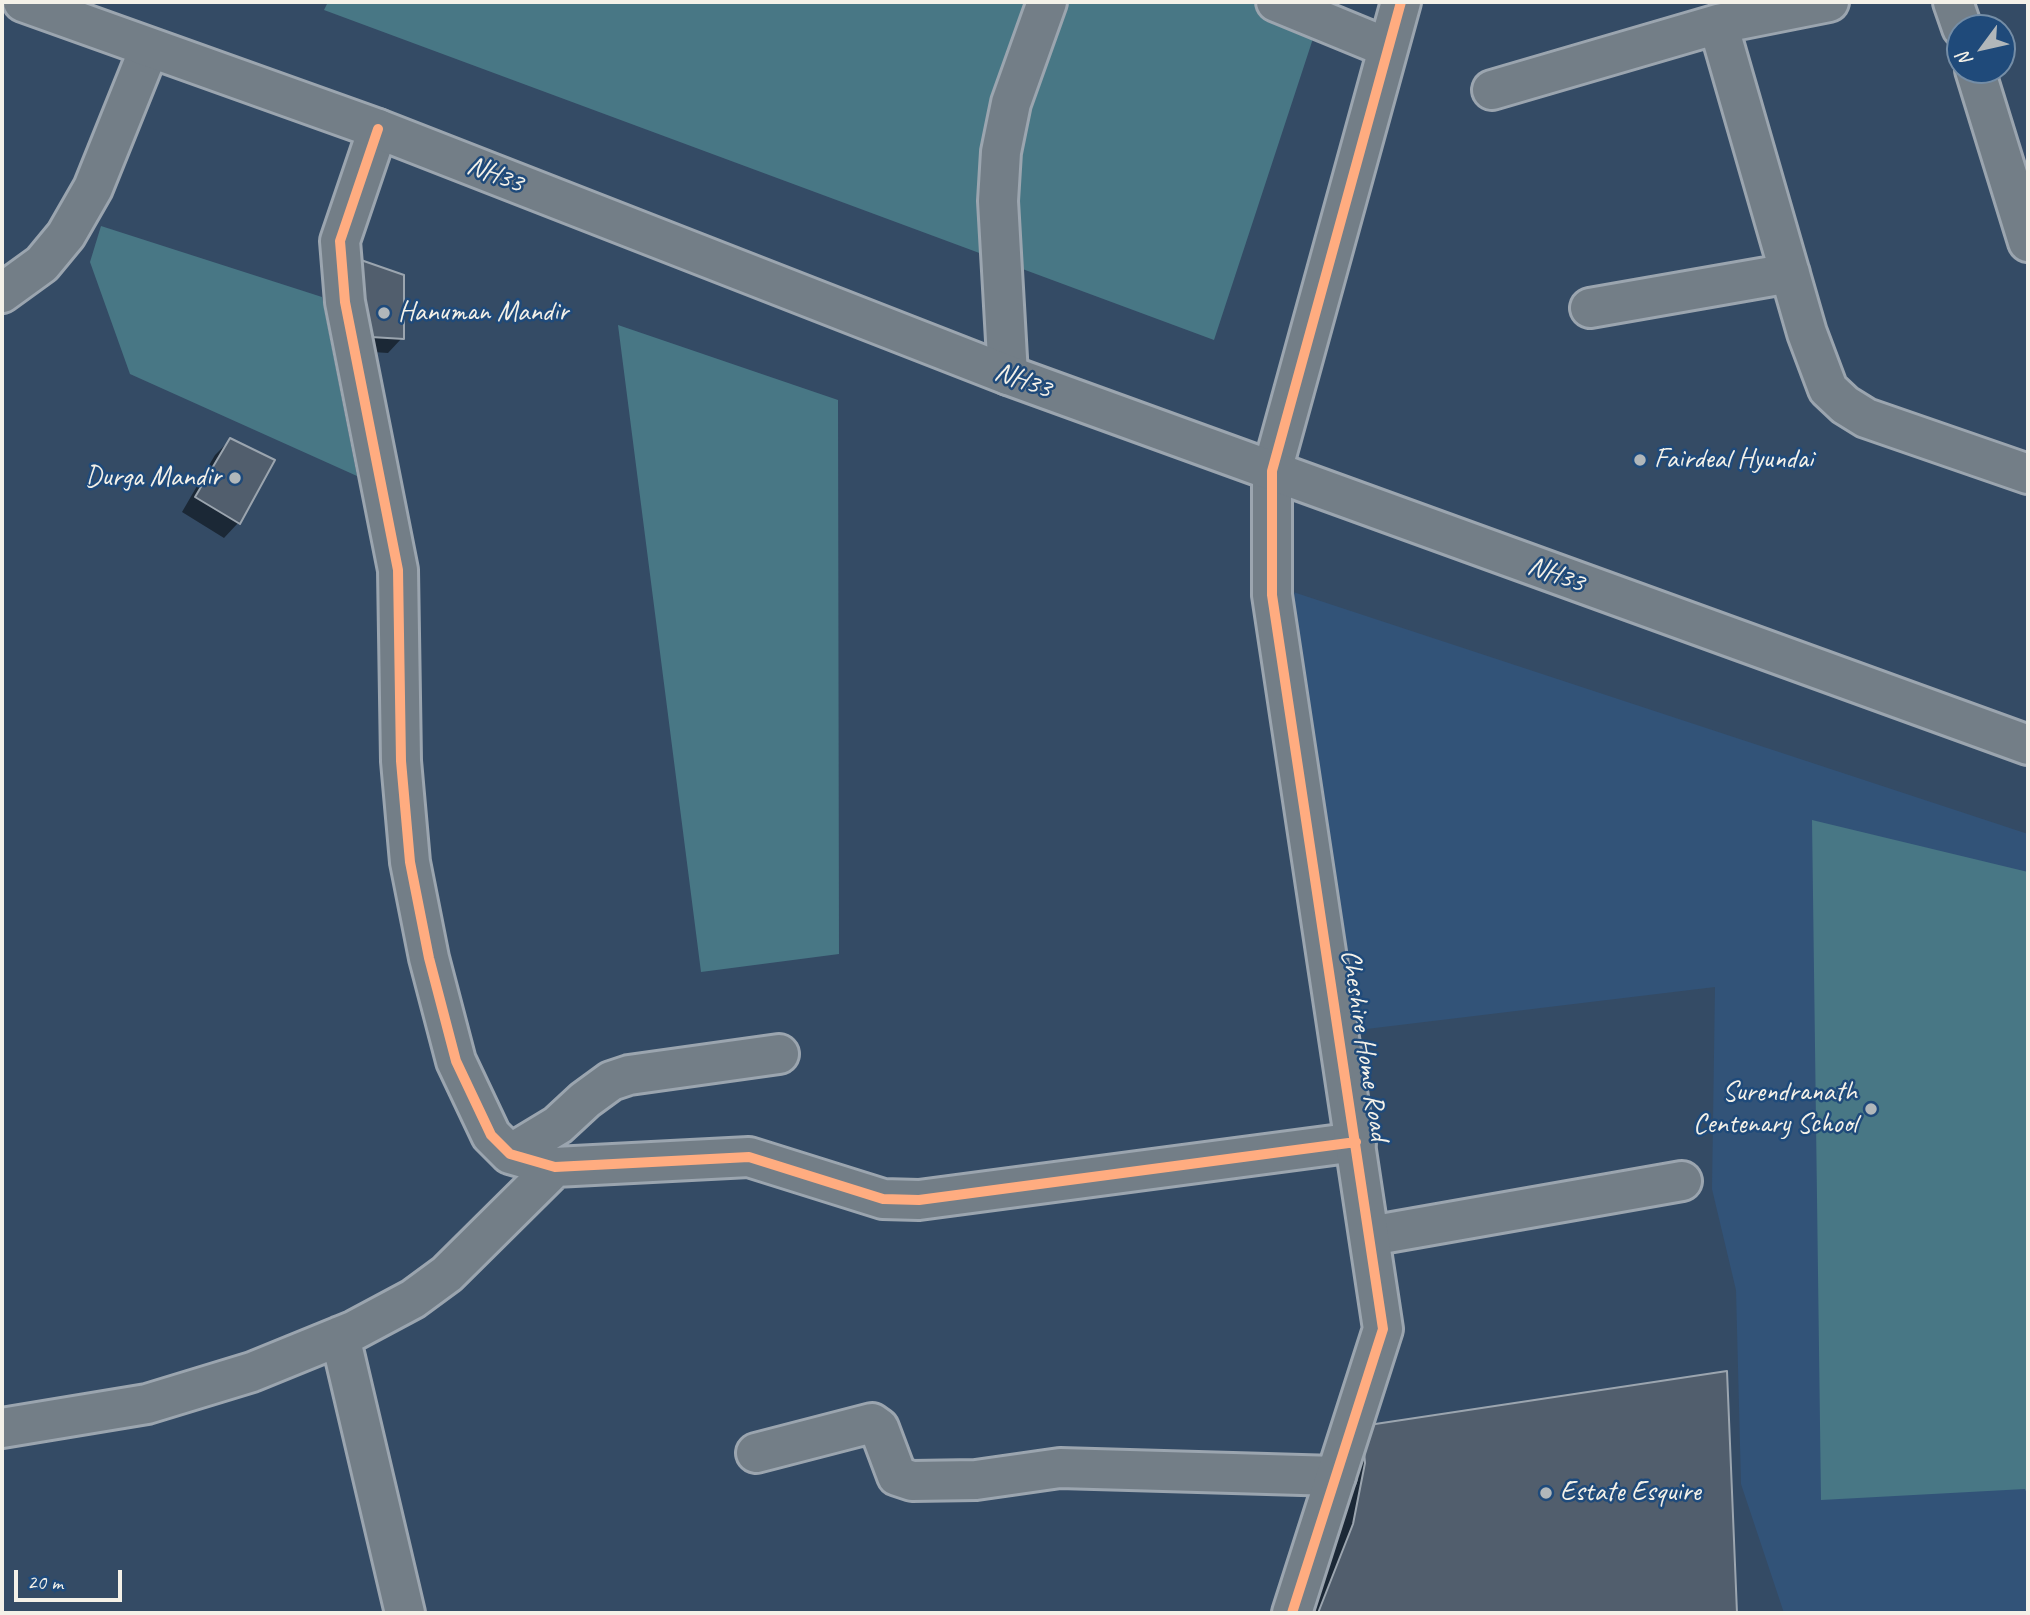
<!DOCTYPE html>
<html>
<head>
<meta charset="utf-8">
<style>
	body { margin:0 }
	#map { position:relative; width:2030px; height:1615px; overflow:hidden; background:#344b65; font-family:Caveat,sans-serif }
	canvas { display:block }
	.frame { position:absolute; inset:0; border:4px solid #f4f1e8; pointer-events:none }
	.north { position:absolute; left:1946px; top:14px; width:70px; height:70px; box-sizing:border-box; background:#1f4a7a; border:2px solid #748da6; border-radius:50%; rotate:237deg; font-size:19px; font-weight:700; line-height:28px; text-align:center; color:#f4f1e8 }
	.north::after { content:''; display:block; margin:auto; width:24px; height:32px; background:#b1b7ba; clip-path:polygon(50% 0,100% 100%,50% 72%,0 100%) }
	.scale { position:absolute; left:14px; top:1570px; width:108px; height:32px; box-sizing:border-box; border:4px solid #f4f1e8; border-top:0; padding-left:9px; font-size:21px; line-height:24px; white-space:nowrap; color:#f4f1e8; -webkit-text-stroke:5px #1f4a7a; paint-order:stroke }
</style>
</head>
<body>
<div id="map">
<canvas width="2030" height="1615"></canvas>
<div class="frame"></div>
<div class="north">N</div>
<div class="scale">20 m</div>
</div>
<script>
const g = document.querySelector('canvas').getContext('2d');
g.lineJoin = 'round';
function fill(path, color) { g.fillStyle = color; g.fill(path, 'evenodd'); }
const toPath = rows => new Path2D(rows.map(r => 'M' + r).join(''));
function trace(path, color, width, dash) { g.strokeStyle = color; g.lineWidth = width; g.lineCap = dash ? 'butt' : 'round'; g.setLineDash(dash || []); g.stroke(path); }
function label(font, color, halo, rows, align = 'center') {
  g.font = font + ' Caveat,sans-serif'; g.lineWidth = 5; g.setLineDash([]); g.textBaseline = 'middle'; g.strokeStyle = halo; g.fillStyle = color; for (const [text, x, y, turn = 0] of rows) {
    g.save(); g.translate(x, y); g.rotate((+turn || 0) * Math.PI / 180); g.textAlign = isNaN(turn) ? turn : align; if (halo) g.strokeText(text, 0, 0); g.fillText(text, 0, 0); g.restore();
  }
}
fill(toPath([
	[1281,588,2028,834,2028,1613,1784,1613,1741,1484,1736,1290,1712,1189,1715,987,1358,1030]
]), '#325378');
fill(toPath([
	[328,2,1325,2,1214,340,324,10],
	[101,226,322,297,357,476,130,374,90,262],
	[618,325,838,400,839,954,701,972],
	[1812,820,2028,872,2028,1496,2025,1489,1821,1500]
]), '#487785');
fill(toPath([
	[344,276,402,338,388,353,357,351],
	[230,440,238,523,224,538,182,512,215,455],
	[1725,1373,1735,1613,1294,1613,1363,1428]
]), '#0007');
const building = toPath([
	[358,259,404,275,404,339,371,337,358,288,358,259],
	[230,438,275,460,240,524,195,497,230,438],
	[1727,1371,1737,1613,1318,1613,1353,1524,1365,1463,1362,1426,1727,1371]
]);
fill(building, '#515e6d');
trace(building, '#9ba5af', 2);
const minor = toPath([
	[1276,2,1388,48],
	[1953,2,1962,28],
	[1718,24,1807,333,1828,389,1845,405,1866,418,2028,474],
	[1975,70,2028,242],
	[1492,90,1718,24,1829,2],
	[378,129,340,241,345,302,398,570,401,761,410,862,429,958,456,1061,491,1135,510,1154,555,1167,749,1157,883,1199,919,1200,1356,1142],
	[2,293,42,264,66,235,93,188,149,49],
	[1590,308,1790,273],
	[1008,375,998,201,1001,152,1011,103,1047,2],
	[1272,471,1401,2],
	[510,1154,558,1125,585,1100,611,1081,629,1075,779,1054],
	[1370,1236,1682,1181],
	[340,1336,405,1613],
	[2,1428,147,1404,252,1372,355,1330,413,1299,447,1274,555,1167],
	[756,1453,872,1423,879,1428,897,1476,912,1481,976,1480,1060,1468,1336,1476]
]);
const tertiary = toPath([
	[1272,471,1272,595,1383,1329,1292,1613]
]);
const secondary = toPath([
	[23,2,378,129,1008,375,2028,745]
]);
trace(minor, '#9ba5af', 44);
trace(tertiary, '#9ba5af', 44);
trace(secondary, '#9ba5af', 44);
trace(minor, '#737e87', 38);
trace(tertiary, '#737e87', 38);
trace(secondary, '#737e87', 38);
trace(toPath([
	[378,129,340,241,345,302,398,570,401,761,410,862,429,958,456,1061,491,1135,510,1154,555,1167,749,1157,883,1199,919,1200,1356,1142],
	[1292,1613,1383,1329,1272,595,1272,471,1401,2]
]), '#ffac80', 10);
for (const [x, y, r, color] of [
	[384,313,7,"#b1b7ba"],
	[1640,460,7,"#b1b7ba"],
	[235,478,7,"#b1b7ba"],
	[1871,1109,7,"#b1b7ba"],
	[1546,1493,7,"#b1b7ba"]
]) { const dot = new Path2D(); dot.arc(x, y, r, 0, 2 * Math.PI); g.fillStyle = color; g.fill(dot); trace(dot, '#1f4a7a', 2.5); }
label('28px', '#f4f1e8', '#1f4a7a', [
	["NH33",495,175,21],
	["NH33",1023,381,20],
	["NH33",1556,575,20],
	["Cheshire Home Road",1364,1045,81]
]);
label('28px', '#f4f1e8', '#1f4a7a', [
	["Hanuman Mandir",398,313],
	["Fairdeal Hyundai",1654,460],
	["Durga Mandir",221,478,"right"],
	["Surendranath",1857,1093,"right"],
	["Centenary School",1857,1125,"right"],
	["Estate Esquire",1560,1493]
], 'left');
</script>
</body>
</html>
